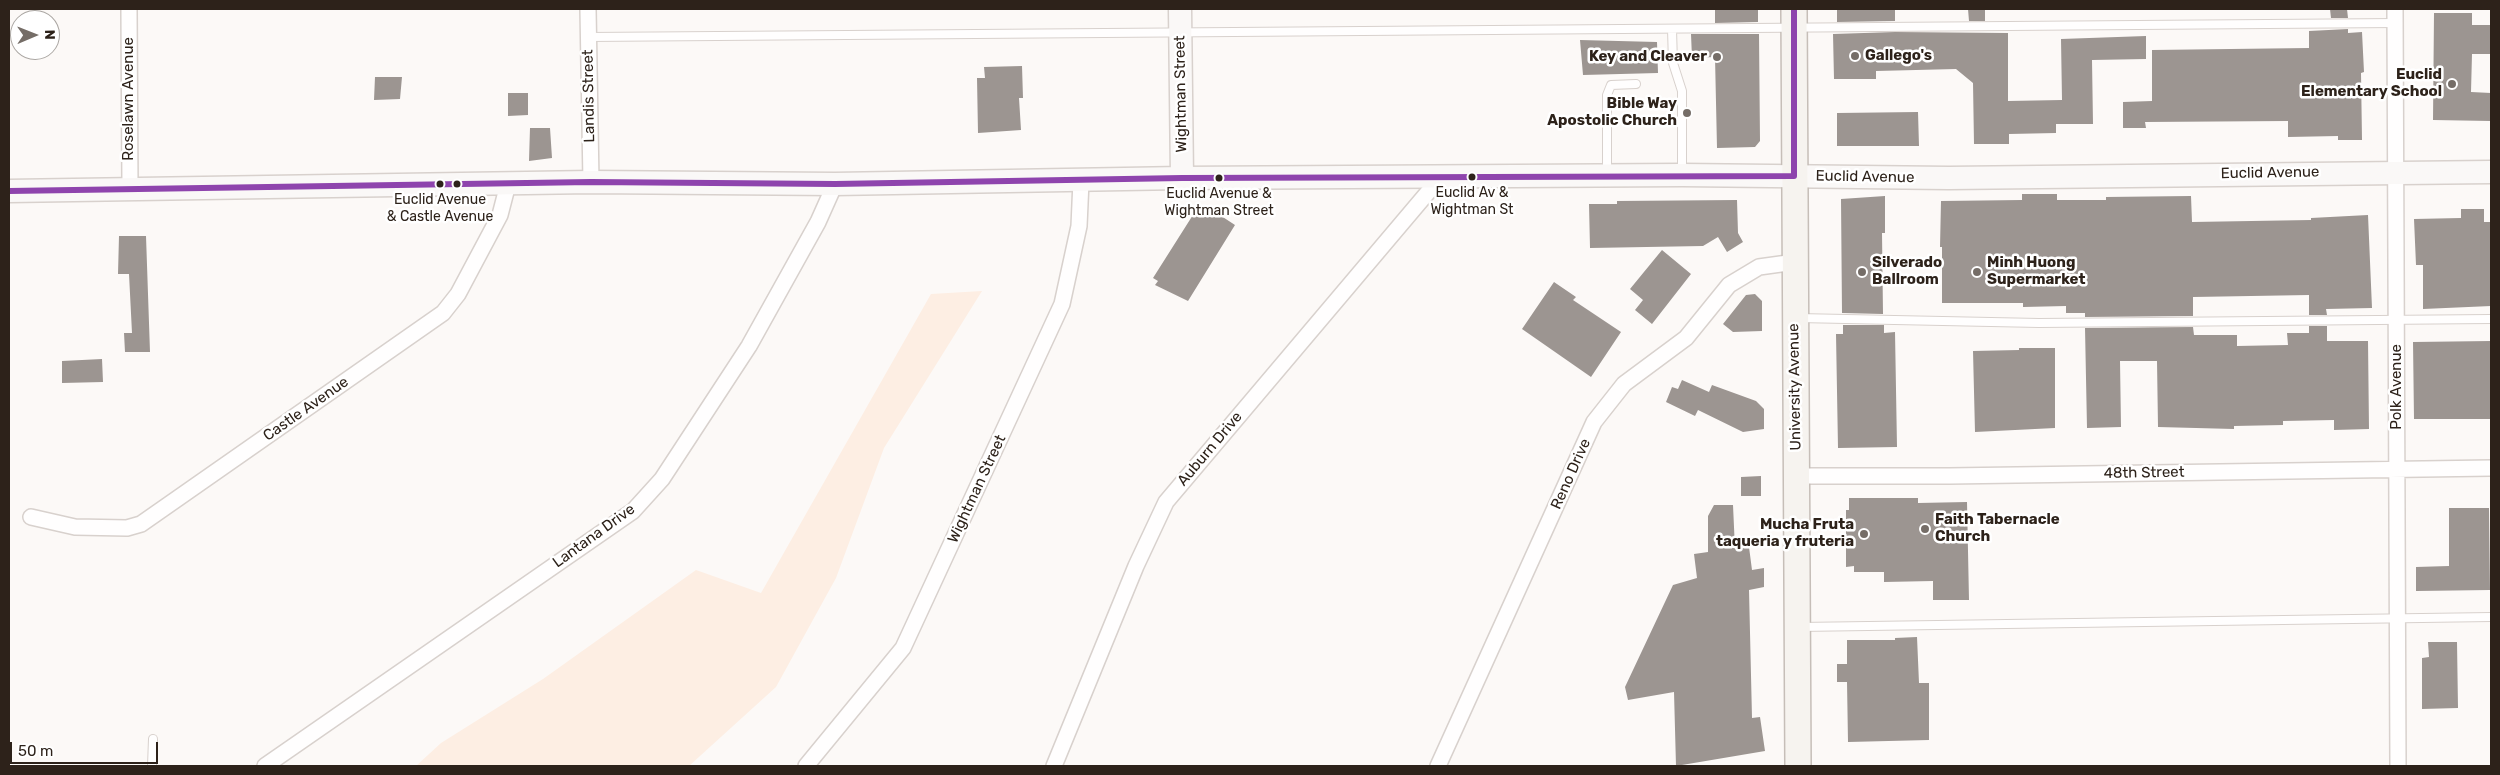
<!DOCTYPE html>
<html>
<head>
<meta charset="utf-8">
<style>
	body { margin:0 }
	#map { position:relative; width:2500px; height:775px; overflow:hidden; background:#fcf9f7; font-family:Rubik,sans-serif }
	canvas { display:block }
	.frame { position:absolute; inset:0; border:10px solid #2d221a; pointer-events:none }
	.north { position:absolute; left:10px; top:10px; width:50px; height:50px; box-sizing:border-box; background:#fff; border:1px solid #aba7a3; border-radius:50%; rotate:89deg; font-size:14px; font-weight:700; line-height:20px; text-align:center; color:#2d221a }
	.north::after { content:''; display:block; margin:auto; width:18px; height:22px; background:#756d67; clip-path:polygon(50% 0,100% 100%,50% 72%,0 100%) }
	.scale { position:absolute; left:10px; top:742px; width:148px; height:22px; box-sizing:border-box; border:2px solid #2d221a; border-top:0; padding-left:6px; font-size:15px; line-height:18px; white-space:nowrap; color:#2d221a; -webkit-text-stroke:4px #fff; paint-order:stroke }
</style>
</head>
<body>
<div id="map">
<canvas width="2500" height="775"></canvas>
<div class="frame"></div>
<div class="north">N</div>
<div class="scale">50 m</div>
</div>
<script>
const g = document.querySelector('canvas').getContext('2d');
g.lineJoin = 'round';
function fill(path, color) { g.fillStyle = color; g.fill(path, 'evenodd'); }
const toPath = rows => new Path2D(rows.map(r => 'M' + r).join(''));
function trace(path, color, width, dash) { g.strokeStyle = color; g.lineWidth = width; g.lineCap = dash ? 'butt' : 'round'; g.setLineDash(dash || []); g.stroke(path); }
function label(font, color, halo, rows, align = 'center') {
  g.font = font + ' Rubik,sans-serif'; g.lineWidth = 5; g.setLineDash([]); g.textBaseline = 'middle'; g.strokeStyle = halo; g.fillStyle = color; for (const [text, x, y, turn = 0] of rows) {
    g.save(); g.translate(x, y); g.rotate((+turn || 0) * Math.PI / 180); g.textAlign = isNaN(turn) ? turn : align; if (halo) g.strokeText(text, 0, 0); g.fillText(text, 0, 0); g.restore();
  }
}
fill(toPath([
	[982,291,884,448,836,578,776,687,689,766,416,766,441,743,543,679,696,570,761,593,931,294]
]), '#fdeee3');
fill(toPath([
	[1715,9,1758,9,1758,22,1715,23],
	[1837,9,1895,9,1895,21,1837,22],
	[1968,9,1985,9,1985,21,1969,21],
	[2330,9,2347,9,2348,18,2331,18],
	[2434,13,2472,13,2472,25,2491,25,2491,54,2472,54,2471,92,2491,93,2491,121,2433,120],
	[2348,29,2348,33,2362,32,2364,72,2361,73,2362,140,2338,140,2338,136,2288,137,2288,121,2145,122,2146,128,2123,128,2123,102,2152,101,2152,50,2309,48,2309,31],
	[1895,32,2008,33,2008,101,2062,100,2061,39,2146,36,2146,59,2092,60,2093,124,2056,124,2056,133,2009,134,2009,144,1974,144,1973,83,1956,69,1876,71,1876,79,1834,79,1833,34],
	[1691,34,1759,34,1760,141,1755,147,1717,148,1715,57,1692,58],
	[1580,40,1657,42,1658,73,1583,75],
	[1022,66,1023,98,1019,98,1021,130,978,133,977,78,985,78,984,67],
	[375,77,402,77,400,99,374,100],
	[508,93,528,93,528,115,508,116],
	[1918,112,1919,146,1837,146,1837,113],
	[530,128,550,128,552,158,529,161],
	[2022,194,2057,194,2057,200,2106,200,2106,197,2191,196,2192,222,2311,220,2311,218,2368,215,2372,308,2326,309,2327,315,2309,315,2309,295,2193,297,2193,316,2085,317,2085,313,2066,313,2066,306,2023,307,2023,303,1942,303,1942,247,1940,247,1941,201,2022,200],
	[1885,196,1885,233,1882,233,1883,314,1842,313,1841,199],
	[1737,200,1738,233,1743,242,1727,252,1718,237,1703,246,1590,248,1589,204,1617,204,1617,201],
	[1206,206,1235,225,1188,301,1155,285,1158,281,1153,278,1198,207,1203,210],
	[2461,209,2484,209,2484,222,2491,222,2491,306,2423,309,2423,265,2416,265,2414,219,2461,218],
	[119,236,146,236,150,352,125,352,124,333,132,333,129,274,118,274],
	[1662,250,1691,274,1652,324,1635,310,1643,300,1630,289],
	[1554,282,1576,297,1573,300,1621,332,1591,377,1522,329],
	[1755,294,1762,301,1762,331,1733,332,1723,324,1746,295],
	[1843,325,1884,325,1884,333,1895,332,1897,447,1838,448,1836,334,1843,334],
	[2309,326,2327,326,2327,341,2368,341,2369,429,2334,430,2334,420,2283,421,2283,425,2234,426,2234,429,2158,427,2157,361,2120,361,2121,427,2087,428,2085,328,2193,327,2194,335,2237,335,2237,346,2288,345,2287,333,2309,333],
	[2491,341,2491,419,2414,419,2413,342],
	[2019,348,2055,348,2055,428,1975,432,1973,351,2019,350],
	[102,359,103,382,62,383,62,361],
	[1682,380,1709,392,1712,385,1756,401,1764,409,1764,429,1743,432,1698,410,1695,416,1666,402,1672,387,1678,389],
	[1761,476,1761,496,1741,496,1741,477],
	[1849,498,1918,498,1918,503,1967,502,1969,600,1933,600,1933,581,1884,582,1884,572,1854,572,1854,566,1846,567,1846,510,1849,510],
	[1714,505,1733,505,1735,549,1749,547,1752,570,1764,568,1764,587,1749,590,1752,718,1760,717,1765,751,1676,766,1674,692,1628,700,1625,687,1673,585,1697,578,1694,554,1708,552,1708,516],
	[2449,508,2489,508,2490,590,2416,591,2416,567,2449,566],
	[1917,637,1919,683,1929,683,1929,740,1848,742,1847,682,1837,682,1837,664,1847,664,1847,640,1895,640,1895,638],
	[2428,642,2457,642,2458,708,2422,709,2422,658,2429,657]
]), '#9c9591');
const lane = toPath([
	[1672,29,1673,63,1682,91,1682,173],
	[588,37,2396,23],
	[1607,172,1607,95,1611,85,1636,84],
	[1798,318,2039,323,2491,319],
	[1799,627,2491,617],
	[152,766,153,739]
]);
const street = toPath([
	[129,9,130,189],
	[588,9,591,182],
	[2395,9,2398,766],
	[1796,476,1949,476,2491,468],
	[31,517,75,527,127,528,141,524,443,313,458,294,500,215,508,184],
	[265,766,633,511,662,479,749,346,818,222,835,184],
	[806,766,903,648,1062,304,1079,226,1081,181],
	[1054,766,1136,566,1166,502,1440,178],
	[1438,766,1594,422,1624,384,1686,338,1729,285,1759,267,1795,262]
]);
const secondary = toPath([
	[1180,9,1182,178],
	[9,191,591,182,835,184,1182,178,1682,175,1949,178,2491,172]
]);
const primary = toPath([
	[1794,9,1798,766]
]);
trace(lane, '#d8d1cd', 10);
trace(street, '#d8d1cd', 18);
trace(secondary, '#d8d1cd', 25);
trace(primary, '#c6beb8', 28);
trace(lane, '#fffefe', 8);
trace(street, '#fffefe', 15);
trace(secondary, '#faf8f7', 22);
trace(primary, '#f6f3ef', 25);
trace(toPath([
	[9,191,591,182,835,184,1182,178,1794,176,1794,9]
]), '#8e44ad', 6);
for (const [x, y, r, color] of [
	[1855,56,5,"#756d67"],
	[1717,57,5,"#756d67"],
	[2452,84,5,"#756d67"],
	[1687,113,5,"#756d67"],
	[1472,177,4.5,"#2d221a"],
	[1219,178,4.5,"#2d221a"],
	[440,184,4.5,"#2d221a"],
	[457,184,4.5,"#2d221a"],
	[1862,272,5,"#756d67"],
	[1977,272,5,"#756d67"],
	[1925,529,5,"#756d67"],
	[1864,534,5,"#756d67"]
]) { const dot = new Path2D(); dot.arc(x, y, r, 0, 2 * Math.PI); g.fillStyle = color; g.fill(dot); trace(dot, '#fff', 2); }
label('14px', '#2d221a', '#fff', [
	["Euclid Av &",1472,193],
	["Wightman St",1472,210],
	["Euclid Avenue &",1219,194],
	["Wightman Street",1219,211],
	["Euclid Avenue",440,200],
	["& Castle Avenue",440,217]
]);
label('bold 15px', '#2d221a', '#fff', [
	["Gallego's",1865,56],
	["Key and Cleaver",1707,57,"right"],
	["Euclid",2442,75,"right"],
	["Elementary School",2442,92,"right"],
	["Bible Way",1677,104,"right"],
	["Apostolic Church",1677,121,"right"],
	["Silverado",1872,263],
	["Ballroom",1872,280],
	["Minh Huong",1987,263],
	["Supermarket",1987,280],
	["Faith Tabernacle",1935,520],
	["Church",1935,537],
	["Mucha Fruta",1854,525,"right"],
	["taqueria y fruteria",1854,542,"right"]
], 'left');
label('15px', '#2d221a', '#fff', [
	["Wightman Street",1181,94,-91],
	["Landis Street",589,96,-91],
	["Roselawn Avenue",129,99,-90],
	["Euclid Avenue",2270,173,-1],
	["Euclid Avenue",1865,177,1],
	["University Avenue",1795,387,-91],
	["Polk Avenue",2397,387,-90],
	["Castle Avenue",306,409,-35],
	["Auburn Drive",1210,449,-50],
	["48th Street",2144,473,-1],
	["Reno Drive",1571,474,-66],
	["Wightman Street",977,489,-65],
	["Lantana Drive",594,536,-36]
]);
</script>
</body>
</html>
